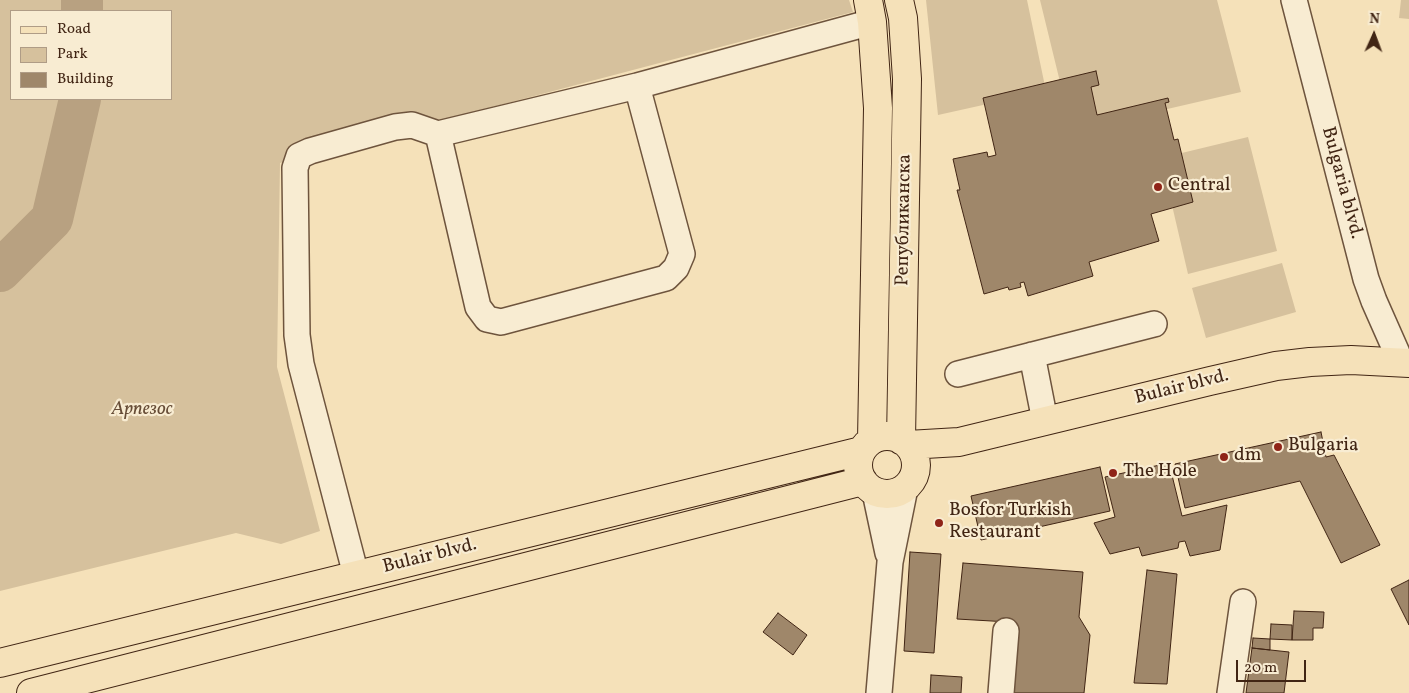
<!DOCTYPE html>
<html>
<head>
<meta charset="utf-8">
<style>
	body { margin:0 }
	#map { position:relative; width:1409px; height:693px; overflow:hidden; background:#f5e1b9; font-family:Vollkorn,serif }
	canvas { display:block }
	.legend { position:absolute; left:10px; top:10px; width:162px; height:90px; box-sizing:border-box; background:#f8ecd2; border:1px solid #af9c86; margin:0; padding:6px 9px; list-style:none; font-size:15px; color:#412514 }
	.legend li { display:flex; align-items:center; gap:10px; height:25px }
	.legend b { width:25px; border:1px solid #af9c86 }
	.north { position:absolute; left:1349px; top:10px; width:50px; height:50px; -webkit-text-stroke:4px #f8ecd2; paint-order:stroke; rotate:2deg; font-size:14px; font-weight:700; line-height:20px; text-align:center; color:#412514 }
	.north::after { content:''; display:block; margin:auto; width:18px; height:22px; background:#412514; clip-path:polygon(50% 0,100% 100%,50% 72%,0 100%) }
	.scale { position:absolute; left:1236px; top:660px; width:70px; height:22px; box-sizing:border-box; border:2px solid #412514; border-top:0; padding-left:6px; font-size:15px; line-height:18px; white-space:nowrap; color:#412514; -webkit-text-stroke:4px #f8ecd2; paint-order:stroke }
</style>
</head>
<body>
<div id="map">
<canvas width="1409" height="693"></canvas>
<ul class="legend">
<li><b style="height:6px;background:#f5e1b9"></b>Road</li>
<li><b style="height:14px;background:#d6c19d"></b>Park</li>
<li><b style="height:14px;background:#9f876a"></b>Building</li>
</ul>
<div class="north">N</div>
<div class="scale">20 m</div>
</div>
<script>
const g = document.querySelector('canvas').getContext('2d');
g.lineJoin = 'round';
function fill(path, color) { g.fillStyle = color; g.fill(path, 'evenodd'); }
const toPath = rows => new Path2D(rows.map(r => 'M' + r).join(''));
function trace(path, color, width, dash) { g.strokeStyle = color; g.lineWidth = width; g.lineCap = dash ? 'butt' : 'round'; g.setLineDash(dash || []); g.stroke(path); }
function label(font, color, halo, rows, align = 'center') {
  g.font = font + ' Vollkorn,serif'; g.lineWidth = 4.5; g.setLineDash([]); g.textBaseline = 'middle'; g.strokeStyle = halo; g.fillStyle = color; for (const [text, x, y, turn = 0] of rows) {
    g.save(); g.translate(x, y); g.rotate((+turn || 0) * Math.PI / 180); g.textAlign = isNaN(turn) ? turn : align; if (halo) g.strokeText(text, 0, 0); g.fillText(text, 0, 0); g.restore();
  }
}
fill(toPath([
	[0,0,849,0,853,12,280,163,277,367,320,531,281,544,236,533,0,591],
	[11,11,171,11,171,99,11,99],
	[926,0,1027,0,1046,91,938,115],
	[1040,0,1217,0,1241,92,1072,131],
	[1401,0,1409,0,1409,19,1399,18],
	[1248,137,1277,251,1188,274,1161,158],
	[1282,263,1296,312,1206,338,1192,288]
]), '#d6c19d');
trace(toPath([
	[82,0,82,11],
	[0,271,52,219,80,99]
]), '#b8a181', 42);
const building = toPath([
	[1096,71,1099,85,1091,87,1097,115,1168,98,1169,102,1165,103,1174,140,1178,139,1193,202,1151,214,1159,241,1089,262,1093,276,1028,296,1024,282,1020,283,1021,287,1009,290,1008,287,984,294,957,190,960,190,953,159,987,152,988,157,996,155,983,98,1096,71],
	[1321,432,1326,457,1334,455,1380,545,1341,563,1300,481,1185,508,1175,464,1321,432],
	[1169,463,1182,516,1227,505,1220,550,1190,556,1185,541,1179,542,1178,548,1142,556,1139,547,1110,554,1094,523,1115,517,1105,477,1169,463],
	[1100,467,1110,511,981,540,971,496,1100,467],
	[910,552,941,554,934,653,904,651,910,552],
	[963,563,1083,572,1079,617,1090,635,1084,693,1005,693,1009,622,957,619,963,563],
	[1147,570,1177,574,1167,684,1134,683,1147,570],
	[1409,580,1409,625,1391,589,1409,580],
	[1294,611,1324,612,1323,628,1313,628,1313,640,1292,640,1294,611],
	[778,613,807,635,793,655,763,632,778,613],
	[1271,624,1292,625,1292,640,1270,639,1271,624],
	[1253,638,1270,639,1270,650,1252,648,1253,638],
	[1252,648,1289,652,1284,693,1246,693,1252,648],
	[931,675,962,677,961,693,930,693,931,675]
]);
fill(building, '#9f876a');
trace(building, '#412514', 1);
const minor = toPath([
	[1294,0,1366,279,1374,301,1401,362],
	[438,134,478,307,487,319,501,322,666,278,676,268,682,254,637,86],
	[1032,355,1045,421],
	[958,374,1154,324],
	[875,492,888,553],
	[356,575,301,364,297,335,295,168,299,156,310,151,395,127,412,125,438,134,637,86,872,22],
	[879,693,890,562,905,488],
	[1001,693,1006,631],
	[1230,693,1243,602]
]);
const major = toPath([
	[868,0,872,22,878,108,872,440],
	[899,0,903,18,907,79,901,440],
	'858 465a29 29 0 1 1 58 0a29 29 0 1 1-58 0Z',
	[908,445,959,442,1210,381,1276,366,1310,362,1351,360,1409,363],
	[0,663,861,451],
	[31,693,863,481]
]);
trace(minor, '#6e543d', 28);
trace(major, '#412514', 30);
trace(minor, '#f8ecd2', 25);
trace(major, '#f5e1b9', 28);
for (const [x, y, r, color] of [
	[1158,187,5,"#8f2418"],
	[1278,447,5,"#8f2418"],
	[1224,457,5,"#8f2418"],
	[1113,473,5,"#8f2418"],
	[939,523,5,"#8f2418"]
]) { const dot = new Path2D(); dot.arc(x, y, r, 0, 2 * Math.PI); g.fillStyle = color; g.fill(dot); trace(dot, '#f8ecd2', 2); }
label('19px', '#412514', '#f8ecd2', [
	["Bulgaria blvd.",1341,183,75],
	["Републиканска",905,220,-89],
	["Bulair blvd.",1182,388,-14],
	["Bulair blvd.",430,557,-14]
]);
label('19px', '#412514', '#f8ecd2', [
	["Central",1168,187],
	["Bulgaria",1288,447],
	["dm",1234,457],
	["The Hole",1123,473],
	["Bosfor Turkish",949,512],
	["Restaurant",949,534]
], 'left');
label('italic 19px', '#664c36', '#f8ecd2', [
	["Арпезос",142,411]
]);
</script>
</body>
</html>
